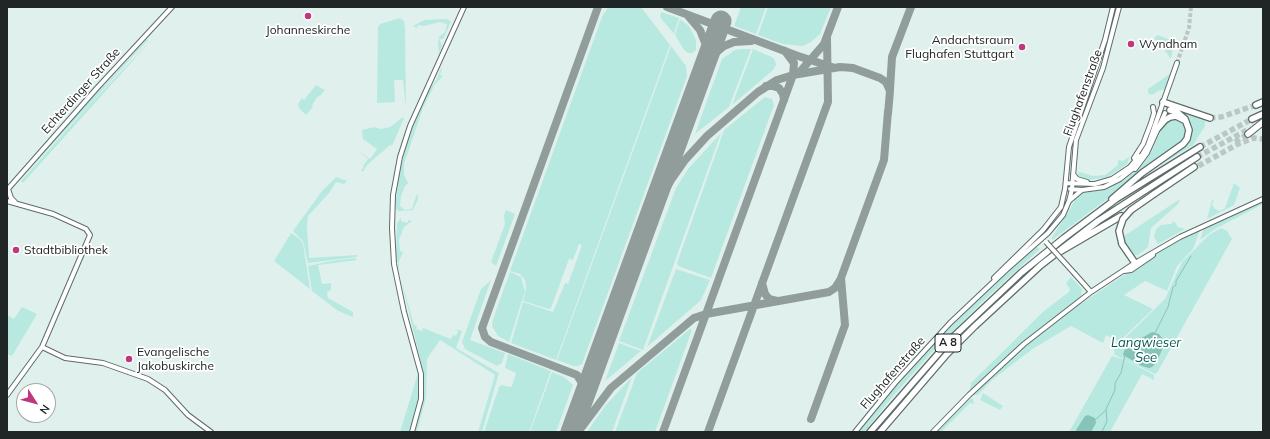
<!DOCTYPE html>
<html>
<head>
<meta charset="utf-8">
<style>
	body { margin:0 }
	#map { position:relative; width:1270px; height:439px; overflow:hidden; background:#e0f0ed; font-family:Mulish,sans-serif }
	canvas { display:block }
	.frame { position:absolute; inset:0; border:8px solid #202625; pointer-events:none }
	.north { position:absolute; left:16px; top:383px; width:40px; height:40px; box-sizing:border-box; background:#fff; border:1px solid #a6a8a8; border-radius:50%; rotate:126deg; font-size:11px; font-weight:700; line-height:16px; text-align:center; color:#202625 }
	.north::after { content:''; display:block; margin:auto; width:14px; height:18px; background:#bd387c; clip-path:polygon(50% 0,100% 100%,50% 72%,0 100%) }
</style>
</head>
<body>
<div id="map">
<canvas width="1270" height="439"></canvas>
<div class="frame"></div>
<div class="north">N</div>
</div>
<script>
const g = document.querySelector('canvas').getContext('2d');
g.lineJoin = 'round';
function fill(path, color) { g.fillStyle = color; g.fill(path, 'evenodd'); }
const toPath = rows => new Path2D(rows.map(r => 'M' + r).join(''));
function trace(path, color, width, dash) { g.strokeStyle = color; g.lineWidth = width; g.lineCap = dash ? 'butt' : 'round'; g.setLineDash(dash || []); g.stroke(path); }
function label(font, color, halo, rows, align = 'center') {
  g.font = font + ' Mulish,sans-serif'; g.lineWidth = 3.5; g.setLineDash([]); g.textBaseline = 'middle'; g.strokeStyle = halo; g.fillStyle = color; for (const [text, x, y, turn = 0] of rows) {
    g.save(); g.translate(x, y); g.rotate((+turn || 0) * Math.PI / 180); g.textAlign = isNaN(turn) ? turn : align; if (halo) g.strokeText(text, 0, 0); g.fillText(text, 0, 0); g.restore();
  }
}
fill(toPath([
	[608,7,641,7,670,45,556,360,511,343,523,302,553,312,565,283,568,284,582,245,579,244,573,260,569,259,551,308,549,309,523,301,526,289,525,280,520,274,510,271,602,17],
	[741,7,766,7,756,34,734,26],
	[768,7,831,7,820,34,811,42,803,46,783,44,758,35],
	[661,12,679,18,674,34,660,17],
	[400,18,404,21,405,28,406,108,403,80,394,80,395,102,377,103,378,27,380,24],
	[447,19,451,22,443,39,439,39,442,45,439,55,438,43,439,37,445,32,447,24,440,22,424,26,418,25,417,28,413,26,424,20],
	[680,19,689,26,696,40,696,50,692,53,688,53,684,50,675,35],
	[1157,35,1174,41,1171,59,1158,41,1154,39],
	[155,36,23,183,21,181,94,100],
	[147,39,148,40,11,190,96,92,102,85,104,86],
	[671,46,686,66,687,76,582,364,578,366,573,366,557,360],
	[742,49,751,49,729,107,695,134,722,59,735,50],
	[753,49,772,57,775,60,776,65,773,70,732,105],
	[441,68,442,69,440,75,443,76,435,84,423,108,404,164,404,175,409,185,407,184,405,186,401,196,400,206,405,210,412,209,417,193,418,199,413,210,399,211,396,209,396,199,399,174,408,139,428,91,437,79],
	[1171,73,1166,89,1158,91,1152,95,1148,93,1148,89],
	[316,85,325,90,319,97,318,96,312,105,313,107,306,115,299,108,298,104,302,98,304,100],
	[765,97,772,99,774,105,711,278,678,266,677,263,724,130],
	[1179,111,1205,119,1205,126,1193,145,1146,174,1188,141,1190,138,1191,132],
	[403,117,404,118,392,146,390,145,367,165,363,172,361,170,364,167,363,166,368,159,358,151,370,159,377,149,363,139,362,130,374,127,381,129,390,127],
	[1175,118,1182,120,1187,128,1185,138,1181,144,1052,240,1052,237,1069,211,1077,196,1081,193,1109,188,1124,180,1138,169,1151,153,1165,121],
	[721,133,643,350,619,341,676,188,688,169],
	[1130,156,1127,164,1108,177,1089,180,1078,176,1079,170,1078,173,1080,172,1093,176,1105,175,1118,165,1118,160,1123,161],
	[336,177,347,181,344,184,336,182,330,192,308,216,307,226,309,258,357,255,357,257,308,263,303,241,293,231,322,191],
	[1234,183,1240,188,1234,205,1207,219,1212,200,1214,199,1212,205,1215,209,1220,211,1225,208],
	[1180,199,1178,204,1151,228,1148,247,1138,255,1134,255,1124,242,1124,236],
	[1263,201,1263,204,1215,229,1200,240,1204,228],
	[506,210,515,214,496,266,491,262,505,224,504,216],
	[401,218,401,221,407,223,409,220,412,221,404,227,399,240,400,251,403,252,399,262,399,272,396,252,397,223],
	[1174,221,1178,227,1185,229,1158,244,1154,237,1156,229,1161,225,1171,224],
	[1221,228,1227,231,1232,239,1157,373,1155,374,1115,355,1114,350,1121,342,1165,299,1182,262,1209,235],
	[1152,332,1149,368,1124,355,1129,345],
	[1200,230,1193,249,1177,266,1167,291,1145,281,1124,295,1153,309,1119,342,1106,335,1103,343,1071,326,1034,348,992,380,978,395,974,395,974,392,1024,347,1079,305,1165,248],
	[291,233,300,239,303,244,310,289,274,261],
	[1035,246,1040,249,981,303,932,352,894,395,864,432,857,432,893,388,935,341],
	[355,258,357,260,318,265,322,284,331,283,331,290,327,292,328,298,353,312,353,317,338,311,312,291,308,266,332,261],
	[676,269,710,280,701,300,647,347],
	[510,272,521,277,525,291,509,342,498,336,492,326,493,319],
	[1071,277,1082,289,1081,296,1015,349,970,390,971,383,1044,311,1069,292,1070,289,1066,283],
	[401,279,414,325,417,326,416,329,422,331,423,328,451,339,453,335,456,336,458,331,455,329,462,331,456,348,499,373,482,432,478,432,495,375,440,340,427,359,426,397,417,432,414,432,423,400,423,371],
	[491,280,470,340,505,353,502,363,497,366,465,349,462,342,481,289],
	[22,307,37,314,12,356,7,354,7,315,14,319],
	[690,329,692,330,655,432,615,432,637,373],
	[619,343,641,351,605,381],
	[508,354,551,371,529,432,484,432,499,387,501,385,510,387,512,386,516,373,505,368],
	[1112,356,1125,360,1154,375,1154,380,1142,374,1110,432,1069,432],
	[552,372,564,377,573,385,556,432,530,432],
	[418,373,420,389,416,412,410,432,400,432],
	[632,377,612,432,587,432,605,406],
	[983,393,1003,406,1000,410,980,400],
	[969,398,973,399,974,404,970,403,941,432,936,432]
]), '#b8e9e1');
fill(toPath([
	[1152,332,1159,334,1162,338,1163,347,1157,362,1152,367,1149,368,1142,366,1123,355,1124,351,1129,345],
	[1088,415,1095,418,1096,423,1091,432,1077,432,1076,430,1085,416]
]), '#86c4ba');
trace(toPath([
	[1155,333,1168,307,1173,287,1176,285,1176,281,1191,256],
	[1095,420,1106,410],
	[1102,432,1107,421,1106,409,1115,390,1115,383,1121,373,1125,355]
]), '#86c4ba', 1);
trace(toPath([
	[667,7,798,56,832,67],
	[689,17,700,30,706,45,706,60,704,69],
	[706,65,712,56,724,46,734,42,751,41],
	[798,74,824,44,838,7],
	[766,86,773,86,779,88,783,94,784,100],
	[890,89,892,57,911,7],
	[650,217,671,180,685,160,707,136,758,92,777,80,793,75,840,67,853,68,880,78,886,82,890,91,888,114],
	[762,283,765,294,769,299,777,301],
	[584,398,584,386,577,375,491,342,485,337,482,328,598,7],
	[811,419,845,325,841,278,884,160,888,111],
	[578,432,611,388,694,318,706,314,829,292,835,288,840,280],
	[663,432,793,75,794,63,785,51],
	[708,432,828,102,827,38]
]), '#919d9b', 8);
trace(toPath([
	[571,432,721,21]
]), '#919d9b', 21);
trace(toPath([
	[1177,63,1189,28,1191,7]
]), '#bac8c5', 4, [4, 2]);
trace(toPath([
	[1210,118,1221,117,1256,105],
	[1235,142,1248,134],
	[1200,147,1252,119],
	[1197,157,1249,129],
	[1191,170,1238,144,1254,138,1263,139]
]), '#bac8c5', 5.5, [5.5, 3]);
const secondary = toPath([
	[1134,158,1143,144,1151,123,1154,113,1153,107],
	[1135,169,1147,153,1165,113],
	[1073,174,1077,179,1087,182],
	[1066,183,1095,184,1112,179,1130,167,1139,156],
	[8,189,11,198,15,202],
	[1070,189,1082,190,1104,187,1120,179,1134,168,1148,145,1177,63],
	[7,190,97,88,172,7],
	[7,201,53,214,86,229,90,235,42,347,7,395],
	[1069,201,1082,190],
	[1124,271,1131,270,1153,255],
	[1075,274,1091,292],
	[994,278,1043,230,1061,207,1065,189,1069,147,1105,40,1113,7],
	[42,347,65,358,103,363,148,379,165,390,188,415,211,432],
	[412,432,421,399,421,374,404,312,394,264,392,228,393,195,400,157,410,126,464,7],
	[855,432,895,383,950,323,1006,270,1048,233,1063,215,1069,201,1072,189,1076,140,1103,68,1119,7],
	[933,432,969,395,1024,344,1091,292,1135,263,1180,237,1263,199]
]);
const motorway = toPath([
	[1163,102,1210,118],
	[1256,105,1263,102],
	[1252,119,1263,114],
	[1157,129,1165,120,1170,117,1176,116,1184,120],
	[1248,134,1263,122],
	[1154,194,1194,167],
	[1112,199,1142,173,1183,144,1187,139,1189,130,1185,119,1177,112,1170,110],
	[1122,244,1135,263],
	[1061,251,1121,216],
	[870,432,951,339,1022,272,1064,238,1116,199,1200,147],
	[880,432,947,354,975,326,1041,265,1098,221,1197,157]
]);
trace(secondary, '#5e6c69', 6);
trace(motorway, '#5e6c69', 8);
trace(secondary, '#fff', 4);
trace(motorway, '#fff', 5.5);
const secondaryBridge = toPath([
	[1046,242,1075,274]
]);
const motorwayBridge = toPath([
	[1122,244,1119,231,1123,219,1131,210,1154,194]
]);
trace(secondaryBridge, '#5e6c69', 6, []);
trace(motorwayBridge, '#5e6c69', 8, []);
trace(secondaryBridge, '#fff', 4);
trace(motorwayBridge, '#fff', 5.5);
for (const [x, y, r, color] of [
	[308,16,4,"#bd387c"],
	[1131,44,4,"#bd387c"],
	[1022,47,4,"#bd387c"],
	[16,250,4,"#bd387c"],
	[129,359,4,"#bd387c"]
]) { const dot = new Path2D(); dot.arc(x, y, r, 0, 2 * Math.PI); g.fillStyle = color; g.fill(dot); trace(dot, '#fff', 1.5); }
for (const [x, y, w] of [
	[948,343,26]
]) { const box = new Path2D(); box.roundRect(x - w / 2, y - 9, w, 18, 3); g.fillStyle = '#fff'; g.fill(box); trace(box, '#202625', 1); }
label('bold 11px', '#202625', null, [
	["A 8",948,343]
]);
label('12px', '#202625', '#fff', [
	["Johanneskirche",308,30,"center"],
	["Andachtsraum",1014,40,"right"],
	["Flughafen Stuttgart",1014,54,"right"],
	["Wyndham",1139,44],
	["Stadtbibliothek",24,250],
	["Evangelische",137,352],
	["Jakobuskirche",137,366]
], 'left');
label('12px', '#202625', '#fff', [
	["Echterdinger Straße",81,91,-48],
	["Flughafenstraße",1083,93,-70],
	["Flughafenstraße",893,373,-49]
]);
label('italic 13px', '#005c53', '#fff', [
	["Langwieser",1146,343],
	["See",1146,358]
]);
</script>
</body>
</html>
